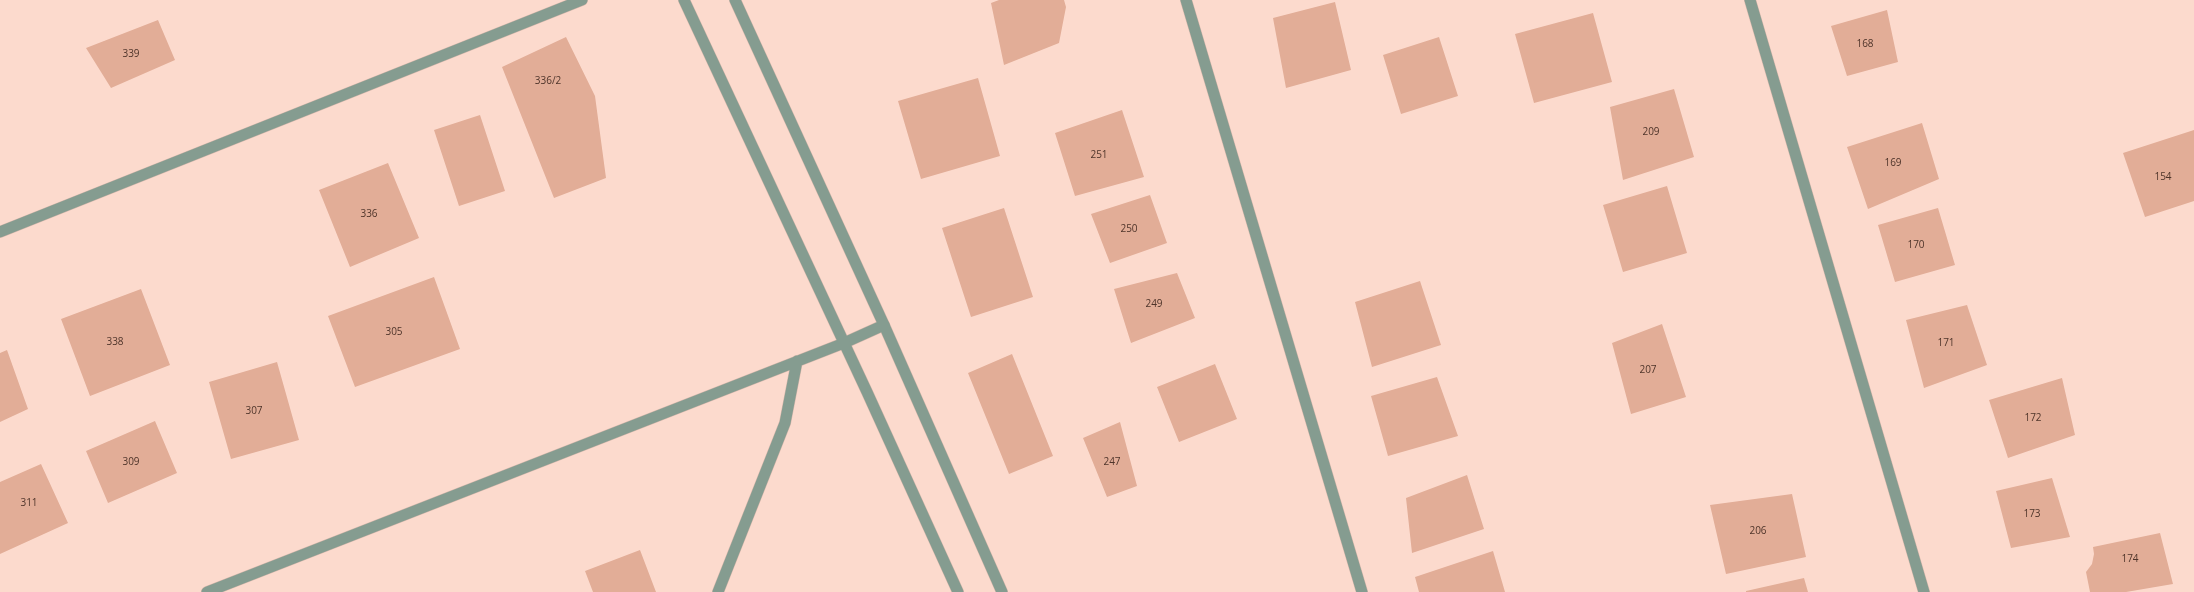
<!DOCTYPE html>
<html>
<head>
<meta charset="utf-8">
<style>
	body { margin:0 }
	canvas { display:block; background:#fcdacd }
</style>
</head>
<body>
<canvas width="2194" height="592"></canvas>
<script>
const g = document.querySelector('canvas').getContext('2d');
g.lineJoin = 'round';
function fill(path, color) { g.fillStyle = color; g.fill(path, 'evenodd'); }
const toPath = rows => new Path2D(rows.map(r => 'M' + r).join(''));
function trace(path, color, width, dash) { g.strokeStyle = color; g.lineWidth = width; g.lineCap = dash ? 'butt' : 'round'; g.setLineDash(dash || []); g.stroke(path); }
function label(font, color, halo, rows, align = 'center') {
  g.font = font + ' "Open Sans",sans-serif'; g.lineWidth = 4; g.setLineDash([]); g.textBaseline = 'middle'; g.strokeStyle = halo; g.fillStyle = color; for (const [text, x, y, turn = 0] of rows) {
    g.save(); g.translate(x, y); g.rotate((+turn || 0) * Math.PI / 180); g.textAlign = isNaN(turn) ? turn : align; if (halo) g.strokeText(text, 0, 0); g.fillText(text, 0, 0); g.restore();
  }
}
fill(toPath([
	[999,0,1064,0,1066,7,1059,43,1004,65,991,3],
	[1335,2,1351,70,1286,88,1273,18],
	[1887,10,1898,62,1847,76,1831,26],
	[1593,13,1612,82,1534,103,1515,34],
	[158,20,175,60,111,88,86,48],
	[566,37,595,96,606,178,554,198,502,67],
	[1439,37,1458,96,1401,114,1383,55],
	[978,78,1000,156,921,179,898,101],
	[1674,89,1694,157,1623,180,1610,107],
	[1122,110,1144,177,1075,196,1055,133],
	[480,115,505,191,459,206,434,130],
	[1922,123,1939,179,1868,209,1847,147],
	[2194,130,2194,201,2145,217,2123,153],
	[388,163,419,238,350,267,319,190],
	[1667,186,1687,253,1623,272,1603,205],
	[1150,195,1167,243,1110,263,1091,214],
	[1004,208,1033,297,971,317,942,228],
	[1938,208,1955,265,1895,282,1878,225],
	[1177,273,1195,318,1131,343,1114,289],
	[434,277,460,349,355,387,328,316],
	[1420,281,1441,345,1372,367,1355,302],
	[141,289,170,365,90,396,61,319],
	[1967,305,1987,365,1924,388,1906,320],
	[1662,324,1686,397,1631,414,1612,343],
	[7,350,28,409,0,422,0,353],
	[1012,354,1053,456,1009,474,968,373],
	[277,362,299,440,231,459,209,382],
	[1215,364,1237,419,1179,442,1157,387],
	[1437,377,1458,436,1388,456,1371,396],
	[2062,378,2075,435,2008,458,1989,400],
	[155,421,177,473,108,503,86,451],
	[1120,422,1137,486,1107,497,1083,438],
	[41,464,68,523,0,554,0,482],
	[1467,475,1484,529,1412,553,1406,498],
	[2052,478,2070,537,2011,548,1996,491],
	[1792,494,1806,557,1726,574,1710,505],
	[2160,533,2173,584,2126,592,2090,592,2086,572,2092,564,2094,554,2093,547],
	[640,550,656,592,593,592,585,571],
	[1493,551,1505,592,1419,592,1415,577],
	[1804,578,1808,592,1746,592,1746,591]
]), '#e2ad97');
const minor = toPath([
	[1186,0,1362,592],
	[1750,0,1924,592],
	[0,232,582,0],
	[207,592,844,343,884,325],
	[718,592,785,423,797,361]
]);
const tertiary = toPath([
	[684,0,867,392,958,592],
	[735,0,884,325,1002,592]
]);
trace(minor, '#d8b9ad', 12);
trace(tertiary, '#d8b9ad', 12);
trace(minor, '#859c90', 11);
trace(tertiary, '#859c90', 11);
label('10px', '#4e342a', null, [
	["168",1865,44],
	["339",131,54],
	["336/2",548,81],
	["209",1651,132],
	["251",1099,155],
	["169",1893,163],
	["154",2163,177],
	["336",369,214],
	["250",1129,229],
	["170",1916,245],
	["249",1154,304],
	["305",394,332],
	["338",115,342],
	["171",1946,343],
	["207",1648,370],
	["307",254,411],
	["172",2033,418],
	["309",131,462],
	["247",1112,462],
	["311",29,503],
	["173",2032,514],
	["206",1758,531],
	["174",2130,559]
]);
</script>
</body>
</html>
